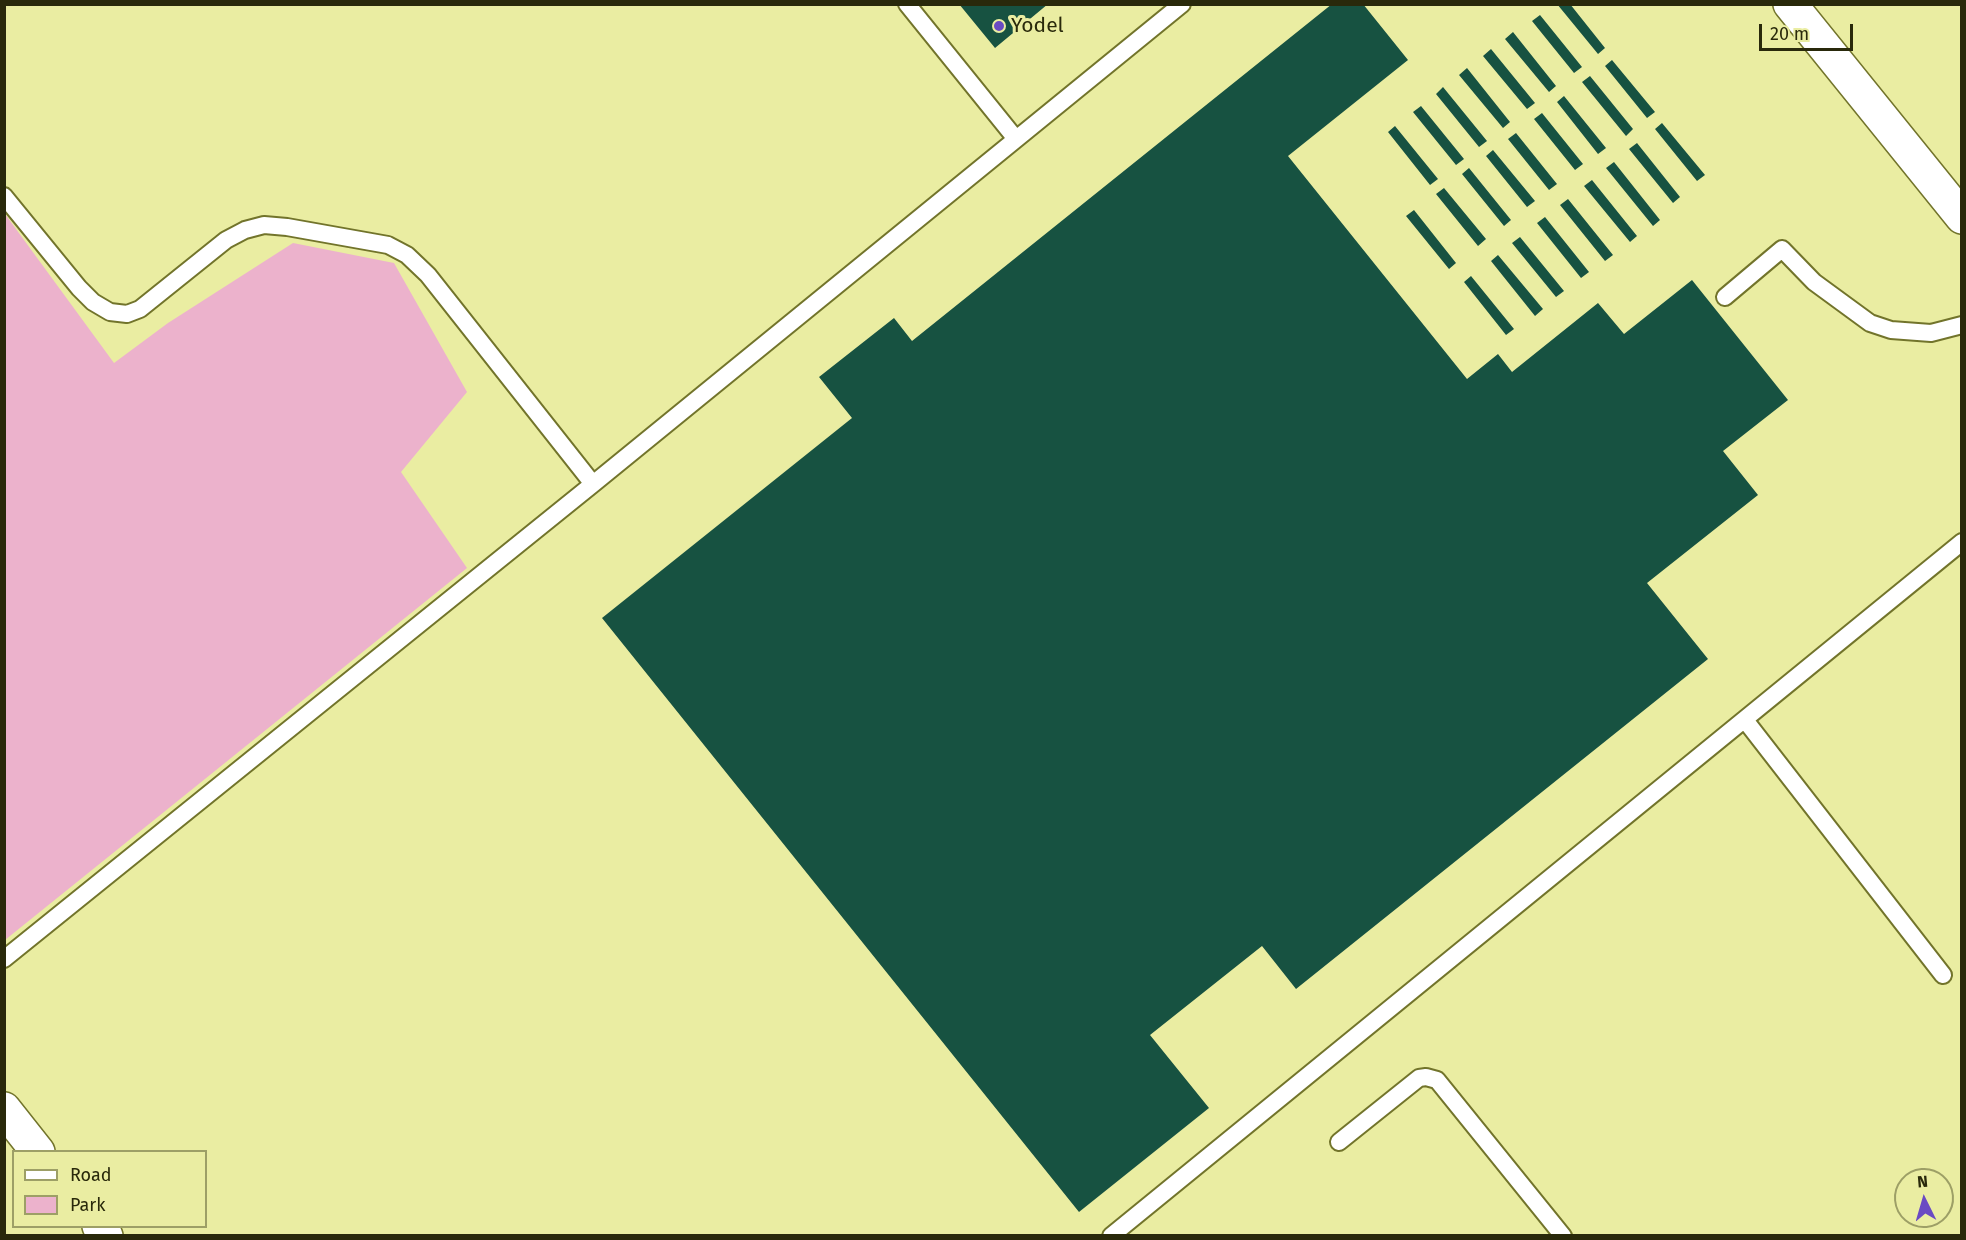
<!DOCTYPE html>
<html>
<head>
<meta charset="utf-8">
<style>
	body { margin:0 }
	#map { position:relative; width:1966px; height:1240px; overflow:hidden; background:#eaeda2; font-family:"Fira Sans",sans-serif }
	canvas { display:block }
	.frame { position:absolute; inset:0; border:6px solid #29290b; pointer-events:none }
	.legend { position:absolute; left:12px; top:1150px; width:195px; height:78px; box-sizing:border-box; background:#eaeda2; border:2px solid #9d9f66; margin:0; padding:8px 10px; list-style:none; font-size:18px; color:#29290b }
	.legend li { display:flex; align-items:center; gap:12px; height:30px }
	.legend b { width:30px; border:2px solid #9d9f66 }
	.north { position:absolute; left:1894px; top:1168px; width:60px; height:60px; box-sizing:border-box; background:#eaeda2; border:2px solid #9d9f66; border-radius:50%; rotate:355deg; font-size:16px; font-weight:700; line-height:24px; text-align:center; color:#29290b }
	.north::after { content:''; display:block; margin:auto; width:21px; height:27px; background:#6a4ac3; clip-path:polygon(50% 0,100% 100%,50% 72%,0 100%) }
	.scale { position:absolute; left:1759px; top:24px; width:94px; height:27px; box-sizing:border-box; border:3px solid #29290b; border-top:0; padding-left:8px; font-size:18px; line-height:21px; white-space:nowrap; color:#29290b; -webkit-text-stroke:4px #eaeda2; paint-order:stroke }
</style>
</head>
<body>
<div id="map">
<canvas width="1966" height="1240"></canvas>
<div class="frame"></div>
<ul class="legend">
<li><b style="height:8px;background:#fff"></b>Road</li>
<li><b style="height:16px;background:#ecb2cc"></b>Park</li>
</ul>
<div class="north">N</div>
<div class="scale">20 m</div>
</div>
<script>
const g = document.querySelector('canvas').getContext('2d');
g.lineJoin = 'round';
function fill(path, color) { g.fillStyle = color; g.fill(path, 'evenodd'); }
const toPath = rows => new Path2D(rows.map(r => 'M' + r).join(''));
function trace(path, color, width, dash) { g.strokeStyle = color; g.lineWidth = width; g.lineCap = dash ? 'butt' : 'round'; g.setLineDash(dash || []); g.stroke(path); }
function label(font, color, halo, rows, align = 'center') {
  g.font = font + ' "Fira Sans",sans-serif'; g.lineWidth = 6; g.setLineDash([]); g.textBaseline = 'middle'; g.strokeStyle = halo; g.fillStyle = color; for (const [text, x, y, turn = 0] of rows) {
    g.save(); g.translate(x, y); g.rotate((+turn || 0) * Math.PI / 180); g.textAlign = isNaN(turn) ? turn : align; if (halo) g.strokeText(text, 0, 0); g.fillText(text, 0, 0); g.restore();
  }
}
fill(toPath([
	[5,214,114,363,168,323,293,243,394,263,467,392,401,472,467,568,5,940]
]), '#ecb2cc');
fill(toPath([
	[959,4,1048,4,995,48],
	[1332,4,1363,4,1408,60,1288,156,1467,379,1498,354,1512,372,1598,303,1624,334,1692,280,1788,400,1723,451,1758,495,1647,583,1708,659,1296,989,1262,946,1150,1035,1209,1108,1079,1212,602,618,852,418,819,377,894,318,912,341],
	[1557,4,1570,4,1605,48,1598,54],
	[1540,15,1582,67,1574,73,1532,21],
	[1513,32,1556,86,1549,92,1505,39],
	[1491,49,1535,103,1527,109,1483,56],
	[1612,60,1655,112,1647,118,1605,66],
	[1467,68,1510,122,1503,128,1459,75],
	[1590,76,1633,129,1626,136,1582,82],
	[1443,87,1487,141,1479,147,1436,94],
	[1564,96,1606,148,1598,154,1557,102],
	[1421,106,1464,159,1456,165,1413,112],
	[1542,113,1583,164,1575,170,1534,119],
	[1662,123,1705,175,1697,181,1655,129],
	[1395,126,1438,179,1430,185,1388,132],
	[1516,133,1557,184,1549,190,1508,139],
	[1637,143,1680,197,1673,203,1629,149],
	[1493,150,1535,201,1527,207,1486,156],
	[1614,162,1660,220,1653,226,1606,168],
	[1469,168,1511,220,1504,226,1462,174],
	[1592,180,1637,236,1630,242,1584,186],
	[1444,188,1486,239,1478,246,1436,194],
	[1568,199,1613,255,1605,261,1560,205],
	[1414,210,1456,263,1449,269,1406,216],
	[1545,217,1589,272,1581,278,1537,223],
	[1520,237,1564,291,1556,297,1512,243],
	[1498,255,1543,309,1535,316,1491,261],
	[1471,276,1514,329,1506,335,1464,282]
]), '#175241');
const lane = toPath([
	[907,4,1016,139],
	[4,196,79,288,93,302,110,312,127,314,140,309,226,240,245,230,264,225,287,227,388,245,407,255,428,275,593,484],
	[1725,297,1782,249,1814,282,1870,323,1891,330,1931,333,1962,325],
	[1745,720,1943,975],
	[4,959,593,484,1182,4],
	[1339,1142,1419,1078,1426,1077,1437,1080,1563,1236],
	[1111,1236,1962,542]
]);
const street = toPath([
	[1790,4,1962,217],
	[4,1109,38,1152],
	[99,1226,106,1236]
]);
trace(lane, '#72742b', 20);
trace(street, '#72742b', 36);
trace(lane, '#fff', 16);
trace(street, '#fff', 33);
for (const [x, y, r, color] of [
	[999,26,6,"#6a4ac3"]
]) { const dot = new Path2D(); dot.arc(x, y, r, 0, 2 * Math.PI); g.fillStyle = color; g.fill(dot); trace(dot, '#eaeda2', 2); }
label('21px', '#29290b', '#eaeda2', [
	["Yodel",1011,26]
], 'left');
</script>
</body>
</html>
